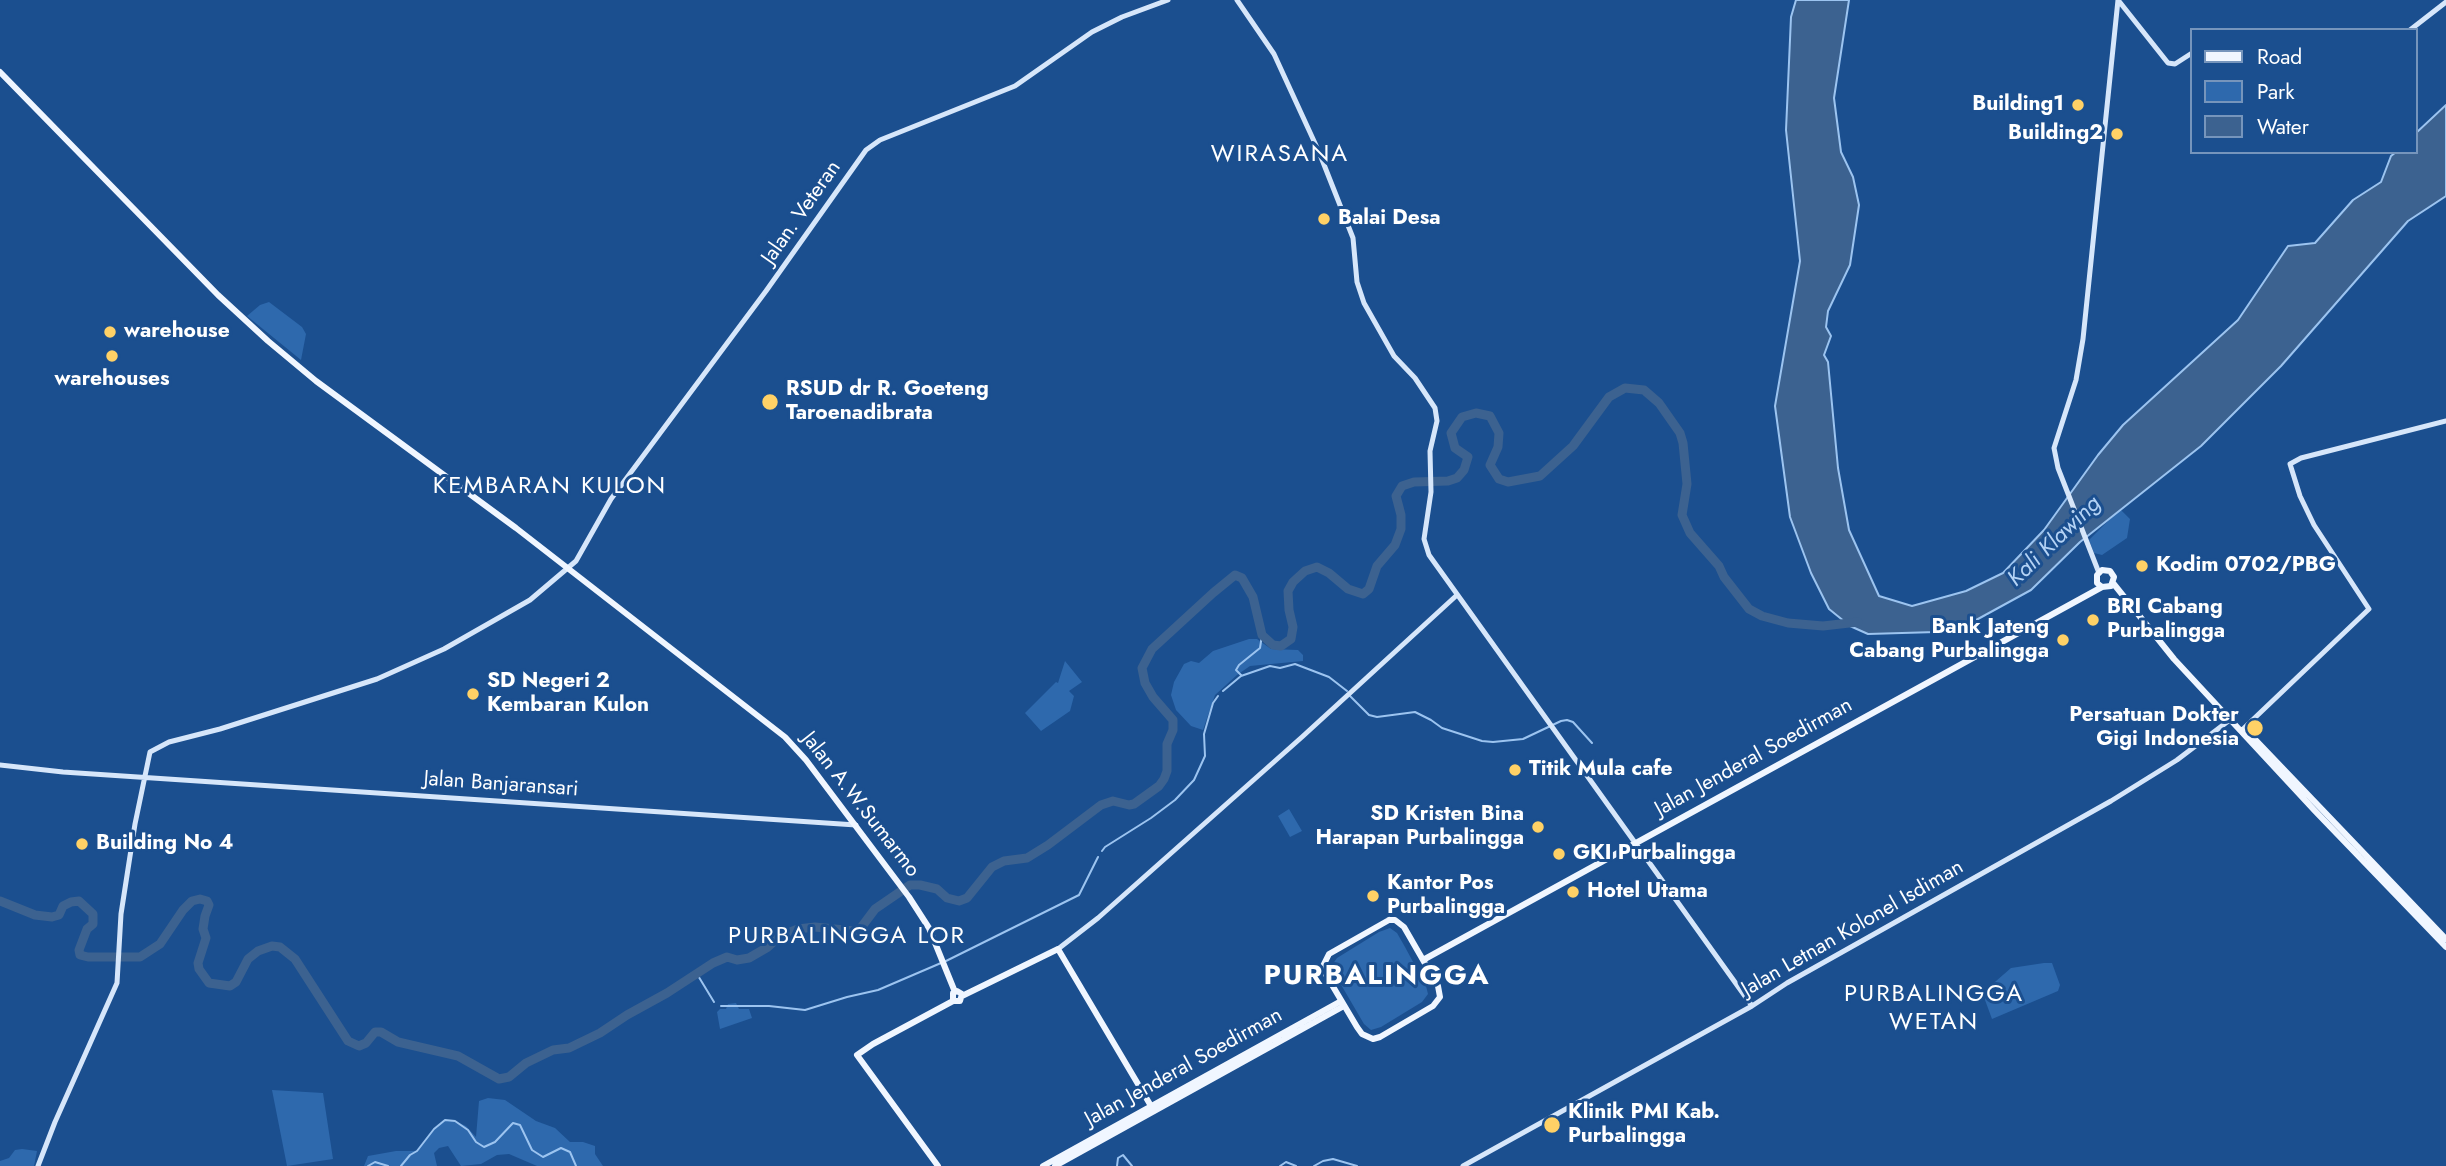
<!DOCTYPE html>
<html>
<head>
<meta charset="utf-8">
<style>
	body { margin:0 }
	#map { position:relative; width:2446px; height:1166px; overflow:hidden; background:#1b4f8f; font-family:Jost,sans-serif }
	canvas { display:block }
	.legend { position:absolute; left:2190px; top:28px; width:228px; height:126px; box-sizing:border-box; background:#1b4f8f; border:2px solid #7695bc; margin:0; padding:9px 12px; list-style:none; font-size:21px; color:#fff }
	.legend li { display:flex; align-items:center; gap:14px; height:35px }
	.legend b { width:35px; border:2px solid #7695bc }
</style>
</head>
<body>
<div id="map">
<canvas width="2446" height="1166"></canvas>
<ul class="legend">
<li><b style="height:9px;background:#f0f6ff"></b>Road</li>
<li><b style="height:19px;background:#2e69ad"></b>Park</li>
<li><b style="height:19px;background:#3c6290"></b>Water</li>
</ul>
</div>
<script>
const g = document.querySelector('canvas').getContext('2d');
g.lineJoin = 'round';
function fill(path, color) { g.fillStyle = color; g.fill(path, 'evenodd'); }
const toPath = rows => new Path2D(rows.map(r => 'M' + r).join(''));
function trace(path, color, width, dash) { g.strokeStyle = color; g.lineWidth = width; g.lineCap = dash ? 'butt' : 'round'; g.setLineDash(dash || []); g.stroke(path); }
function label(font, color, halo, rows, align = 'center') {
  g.font = font + ' Jost,sans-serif'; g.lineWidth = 6; g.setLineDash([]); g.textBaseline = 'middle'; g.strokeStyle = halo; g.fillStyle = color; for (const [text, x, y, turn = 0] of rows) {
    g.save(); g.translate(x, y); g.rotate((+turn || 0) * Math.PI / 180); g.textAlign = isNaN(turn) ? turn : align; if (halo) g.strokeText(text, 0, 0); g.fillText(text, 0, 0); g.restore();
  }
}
fill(toPath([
	[269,302,302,327,306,334,301,360,247,316,260,305],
	[2120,509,2130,519,2127,538,2102,555,2094,553,2089,540],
	[1249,639,1257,639,1271,649,1298,650,1303,655,1303,661,1250,666,1237,675,1215,695,1203,730,1191,726,1176,710,1171,695,1174,682,1184,664,1191,661,1199,663,1213,651],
	[1065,661,1082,682,1069,691,1074,696,1070,711,1041,731,1025,713,1056,682,1058,683],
	[1289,809,1302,831,1290,837,1278,816],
	[1390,928,1397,933,1405,947,1426,986,1428,994,1422,1002,1381,1027,1371,1030,1364,1024,1333,971,1332,965,1337,958,1379,932],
	[2044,963,2052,963,2060,985,2058,991,1992,1019,1985,1000,1988,988,2011,968],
	[736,1003,739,1009,749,1009,752,1018,720,1029,717,1012,720,1009,726,1009,728,1004],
	[272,1090,323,1093,333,1159,287,1166],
	[488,1098,505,1100,536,1121,555,1128,570,1142,583,1142,595,1146,595,1154,603,1166,537,1166,509,1154,497,1155,481,1164,461,1166,448,1146,439,1148,434,1153,437,1166,364,1166,368,1156,396,1151,417,1151,434,1129,445,1120,455,1121,466,1126,476,1137,479,1101],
	[22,1149,37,1151,34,1166,0,1166,0,1161,9,1158,15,1150]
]), '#2e69ad');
const water = toPath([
	[1796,0,1849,0,1834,98,1841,152,1853,177,1859,205,1850,265,1828,311,1826,327,1831,336,1824,355,1828,362,1838,468,1849,530,1879,596,1912,606,1966,591,2003,573,2044,530,2098,455,2123,425,2238,320,2288,246,2315,243,2353,200,2381,182,2391,156,2396,152,2416,152,2416,133,2446,105,2446,196,2408,221,2281,366,2201,446,2080,542,2031,590,1967,625,1936,632,1868,634,1850,626,1829,609,1811,573,1790,517,1775,406,1800,261,1786,130,1791,17,1796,0]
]);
fill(water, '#3c6290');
trace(water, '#9cc4f0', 2);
trace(toPath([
	[1241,675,1236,670,1239,665,1260,648,1262,635],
	[1223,691,1241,676,1270,666,1280,668,1295,664,1329,677,1347,691],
	[1350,696,1369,715,1377,717,1415,712,1431,720,1442,728,1482,741,1493,742,1523,739,1561,721,1567,720,1573,722,1592,743],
	[1102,851,1105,847,1151,818,1175,800,1194,780,1205,756,1204,734,1213,703,1218,696],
	[946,961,1079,895,1098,857],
	[697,974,714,1002],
	[721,1006,769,1006,805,1010,847,997,878,990,941,963],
	[368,1166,375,1162,388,1166],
	[401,1166,410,1155,417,1151,434,1129,445,1120,455,1121,468,1130,476,1142,484,1147,495,1142,513,1123,520,1125,532,1150,543,1157,561,1148,570,1152,576,1166],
	[1117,1166,1118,1158,1123,1155,1132,1166],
	[1280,1166,1286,1162,1296,1166],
	[1314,1166,1323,1161,1333,1159,1357,1166]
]), '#9cc4f0', 2);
trace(toPath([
	[0,901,35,915,52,917,59,915,63,906,71,902,79,901,93,914,93,924,87,929,79,950,80,955,88,957,140,957,160,944,183,910,192,901,200,899,207,901,209,905,205,916,203,929,206,938,198,963,199,969,209,983,230,986,236,982,248,959,258,951,272,946,280,947,295,959,348,1041,359,1046,366,1043,375,1032,381,1032,398,1042,458,1056,499,1079,509,1077,526,1063,553,1050,569,1048,600,1033,627,1015,667,993,713,963,727,957,737,960,749,958,768,947,780,936,798,929,815,927,854,931,860,929,875,909,910,885,920,885,937,889,947,898,959,901,967,898,992,867,1004,861,1027,858,1048,845,1101,805,1113,801,1129,805,1134,804,1159,786,1164,779,1167,771,1167,744,1173,730,1173,720,1153,697,1145,683,1142,668,1152,649,1213,593,1235,575,1242,578,1253,597,1262,635,1273,645,1281,646,1291,639,1293,627,1289,610,1288,591,1293,582,1305,571,1317,567,1329,573,1348,589,1363,594,1369,589,1377,566,1395,545,1401,529,1401,515,1396,496,1402,486,1414,482,1448,481,1457,478,1464,470,1468,457,1455,448,1451,433,1462,417,1476,413,1490,416,1499,433,1498,447,1490,465,1499,479,1508,482,1540,476,1573,446,1609,397,1625,388,1644,390,1659,403,1680,433,1683,443,1687,484,1682,515,1690,533,1719,566,1724,577,1749,609,1762,616,1788,623,1823,626,1858,622]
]), '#3c6290', 9);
trace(toPath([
	[1237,0,1274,54,1319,152,1353,238,1357,282,1364,303,1394,356,1415,378,1435,408,1437,421,1430,451,1431,492,1424,539,1429,555,1752,1006],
	[2118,0,2168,63,2175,64,2192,53],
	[2410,30,2446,2],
	[2099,573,2058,468,2054,448,2076,380,2083,339,2118,0],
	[2242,730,2369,609,2314,525,2300,496,2290,464,2301,458,2446,421],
	[0,765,63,772,856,825],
	[1058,949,1098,918,1302,737,1457,595],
	[38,1166,55,1122,117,983,121,914,135,824,150,752,169,742,220,729,377,679,444,649,530,600,576,561,611,499,766,291,866,150,880,140,1015,86,1092,32,1122,17,1168,0],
	[1463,1166,1752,1006,1787,983,2111,801,2177,760,2231,719]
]), '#d6e6fa', 5);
trace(toPath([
	[0,72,218,295,268,341,316,381,516,528,785,737,806,760,909,897,929,928,955,992],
	[2113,583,2174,659,2315,811,2446,947],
	[2242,730,2248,732,2446,939],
	[1389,920,1395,920,1404,927,1438,986,1440,997,1433,1006,1380,1037,1373,1039,1362,1034,1357,1027,1322,968,1329,954,1389,920],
	[1423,960,2102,587,2111,586,2114,577,2110,571,2102,570,2097,575,2097,583,2102,587],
	[962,996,1058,949,1151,1106],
	[938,1166,857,1055,873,1044,953,1001,960,1001,962,994,957,991,953,993,953,1001],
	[1043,1166,1341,1001],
	[1055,1166,1344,1006]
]), '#f0f6ff', 6);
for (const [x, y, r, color] of [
	[2078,105,7,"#ffd166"],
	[2117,134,7,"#ffd166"],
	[1324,219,7,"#ffd166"],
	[110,332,7,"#ffd166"],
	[112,356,7,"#ffd166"],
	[770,402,9,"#ffd166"],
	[2142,566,7,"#ffd166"],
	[2093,620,7,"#ffd166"],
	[2063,640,7,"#ffd166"],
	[473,694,7,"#ffd166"],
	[2255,728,9,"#ffd166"],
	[1515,770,7,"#ffd166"],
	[1538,827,7,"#ffd166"],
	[82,844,7,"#ffd166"],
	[1559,854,7,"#ffd166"],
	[1573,892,7,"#ffd166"],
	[1373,896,7,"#ffd166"],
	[1552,1125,9,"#ffd166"]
]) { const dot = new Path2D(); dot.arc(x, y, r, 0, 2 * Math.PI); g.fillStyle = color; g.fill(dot); trace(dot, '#1b4f8f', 2.5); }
label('bold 21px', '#fff', '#1b4f8f', [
	["Building1",2064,105,"right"],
	["Building2",2103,134,"right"],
	["Balai Desa",1338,219],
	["warehouse",124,332],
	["warehouses",112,380,"center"],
	["RSUD dr R. Goeteng",786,390],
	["Taroenadibrata",786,414],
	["Kodim 0702/PBG",2156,566],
	["BRI Cabang",2107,608],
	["Purbalingga",2107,632],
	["Bank Jateng",2049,628,"right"],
	["Cabang Purbalingga",2049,652,"right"],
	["SD Negeri 2",487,682],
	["Kembaran Kulon",487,706],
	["Persatuan Dokter",2239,716,"right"],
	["Gigi Indonesia",2239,740,"right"],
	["Titik Mula cafe",1529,770],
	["SD Kristen Bina",1524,815,"right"],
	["Harapan Purbalingga",1524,839,"right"],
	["Building No 4",96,844],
	["GKI Purbalingga",1573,854],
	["Kantor Pos",1387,884],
	["Purbalingga",1387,908],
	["Hotel Utama",1587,892],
	["Klinik PMI Kab.",1568,1113],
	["Purbalingga",1568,1137]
], 'left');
label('21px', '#fff', '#1b4f8f', [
	["Jalan. Veteran",802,213,-55],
	["Jalan Jenderal Soedirman",1754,758,-29],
	["Jalan Banjaransari",501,785,4],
	["Jalan A.W.Sumarmo",860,805,52],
	["Jalan Letnan Kolonel Isdiman",1853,929,-30],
	["Jalan Jenderal Soedirman",1184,1068,-29]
]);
label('italic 23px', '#b5d3f5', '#1b4f8f', [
	["Kali Klawing",2055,542,-44]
]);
g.letterSpacing = '2px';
label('24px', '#fff', '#1b4f8f', [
	["WIRASANA",1280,155],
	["KEMBARAN KULON",550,487],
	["PURBALINGGA LOR",847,937],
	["PURBALINGGA",1934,995],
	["WETAN",1934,1023]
]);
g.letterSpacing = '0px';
g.letterSpacing = '2px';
label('bold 28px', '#fff', '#1b4f8f', [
	["PURBALINGGA",1377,977]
]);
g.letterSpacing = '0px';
</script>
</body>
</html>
